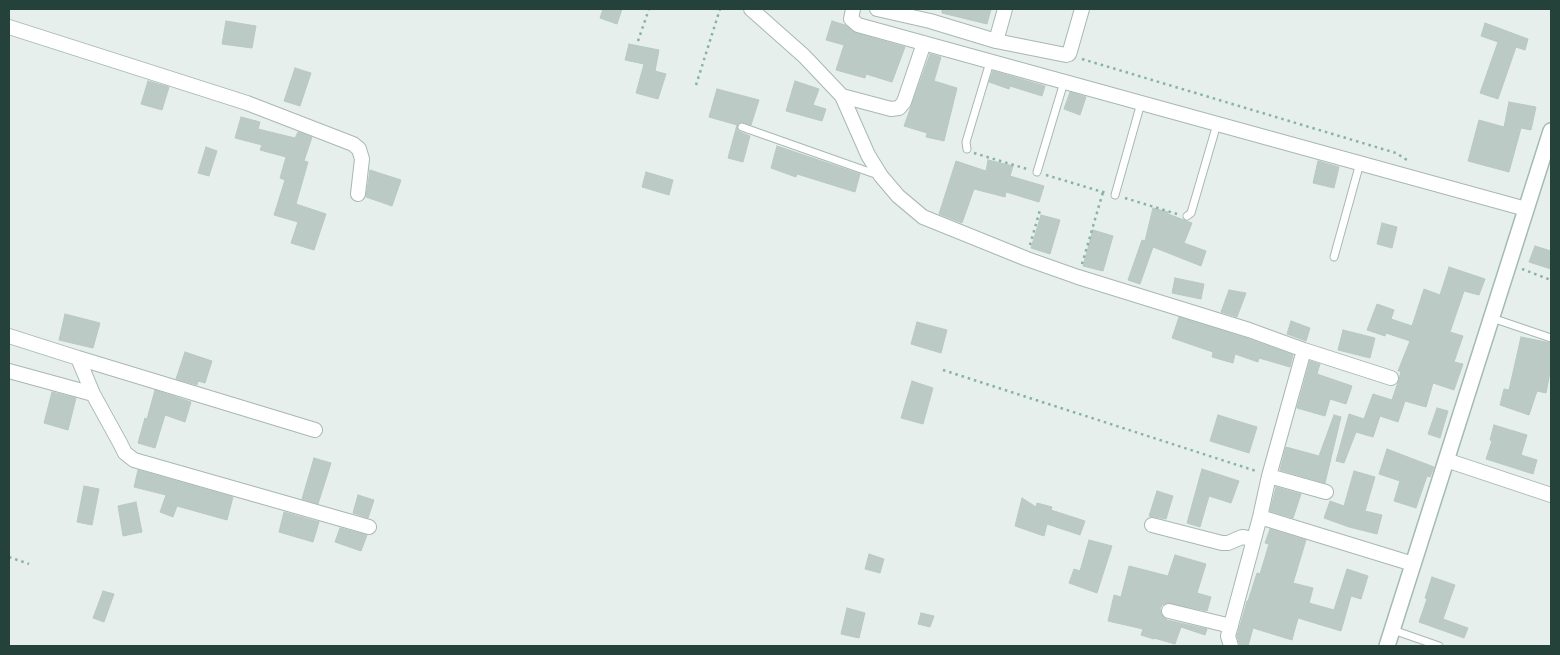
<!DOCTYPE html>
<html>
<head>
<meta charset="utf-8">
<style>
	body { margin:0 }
	#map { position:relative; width:1560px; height:655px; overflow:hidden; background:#e6efeb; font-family:"Titillium Web",sans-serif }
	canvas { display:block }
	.frame { position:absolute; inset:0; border:10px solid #24423a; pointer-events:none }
</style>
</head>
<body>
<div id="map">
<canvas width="1560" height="655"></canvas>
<div class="frame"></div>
</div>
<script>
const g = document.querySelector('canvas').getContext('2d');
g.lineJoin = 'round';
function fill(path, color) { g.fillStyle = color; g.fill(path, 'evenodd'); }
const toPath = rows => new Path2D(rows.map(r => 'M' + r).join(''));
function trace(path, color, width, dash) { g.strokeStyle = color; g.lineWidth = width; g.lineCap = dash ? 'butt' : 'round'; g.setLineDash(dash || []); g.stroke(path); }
const building = toPath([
	[603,9,622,9,617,24,600,18,603,9],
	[942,9,991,9,987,24,942,13,942,9],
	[226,21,256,26,252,48,222,44,226,21],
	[832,21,845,25,856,33,905,47,892,82,866,74,865,78,836,70,844,45,826,40,832,21],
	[1485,23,1528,39,1525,50,1516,47,1498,99,1480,93,1498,42,1481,36,1485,23],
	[629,44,659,50,655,71,666,74,658,99,636,93,644,64,625,60,629,44],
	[930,54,941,57,934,81,957,88,944,141,926,137,927,133,904,126,930,54],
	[295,68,311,73,300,106,284,101,295,68],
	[993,71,1045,86,1042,96,1010,86,1009,89,989,82,993,71],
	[148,81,169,87,162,110,141,104,148,81],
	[795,81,819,89,813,105,826,109,822,121,786,111,795,81],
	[717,89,759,100,751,125,742,122,737,126,738,131,750,136,743,162,728,158,737,125,709,117,717,89],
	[1070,92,1086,97,1080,115,1064,109,1070,92],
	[1509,102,1536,107,1531,130,1521,128,1509,172,1468,161,1479,120,1504,127,1509,102],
	[241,117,260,122,258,129,295,138,298,132,312,137,304,161,308,162,296,204,326,214,314,250,291,243,298,222,274,215,285,180,280,178,286,157,260,150,262,145,235,138,241,117],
	[777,146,860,174,855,192,797,174,796,177,771,168,777,146],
	[206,147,217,151,209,176,198,173,206,147],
	[988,160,1013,166,1010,176,1044,186,1039,202,1006,192,1005,197,974,189,962,223,939,214,956,161,986,171,988,160],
	[1318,161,1339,167,1334,188,1313,183,1318,161],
	[370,170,401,180,392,206,366,197,370,170],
	[646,172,673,180,669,195,642,187,646,172],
	[1153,208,1168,212,1168,214,1192,223,1184,243,1206,251,1201,266,1153,247,1140,284,1128,280,1142,240,1145,241,1153,208],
	[1041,215,1060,220,1050,254,1031,248,1041,215],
	[1382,223,1397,227,1392,248,1377,244,1382,223],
	[1093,230,1113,236,1103,271,1083,266,1093,230],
	[1535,246,1551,251,1551,269,1529,262,1535,246],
	[1449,267,1485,279,1479,295,1464,291,1450,332,1463,336,1454,362,1463,364,1454,390,1433,383,1426,407,1405,401,1398,422,1380,416,1373,437,1356,432,1344,463,1336,461,1349,414,1364,419,1373,394,1392,400,1397,385,1399,380,1401,371,1398,371,1410,341,1386,333,1385,336,1367,330,1377,304,1394,310,1391,319,1412,326,1424,289,1440,295,1449,267],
	[1175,278,1204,284,1201,299,1172,293,1175,278],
	[1229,290,1246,293,1237,317,1221,312,1229,290],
	[65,314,100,323,93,348,59,340,65,314],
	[1179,317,1246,338,1293,355,1290,367,1259,358,1258,362,1235,354,1233,363,1212,357,1213,352,1172,338,1179,317],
	[1291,321,1310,328,1306,341,1287,334,1291,321],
	[917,322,947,330,941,353,911,344,917,322],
	[1343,330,1375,338,1370,358,1338,350,1343,330],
	[1521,337,1551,343,1551,367,1546,393,1537,391,1529,415,1500,405,1504,389,1509,390,1521,337],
	[185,352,212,361,205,383,198,381,197,385,176,379,185,352],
	[1310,361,1320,364,1317,374,1352,386,1346,404,1330,399,1325,416,1297,408,1310,361],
	[912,381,933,388,923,424,901,418,912,381],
	[155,390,191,402,185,422,165,415,155,448,138,443,145,418,147,419,155,390],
	[52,392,76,398,68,430,44,423,52,392],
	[1437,408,1448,411,1440,438,1428,434,1437,408],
	[1218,415,1257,427,1249,453,1210,441,1218,415],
	[1334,415,1341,417,1325,483,1280,470,1286,447,1319,456,1334,415],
	[1494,425,1527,435,1521,455,1537,460,1533,474,1486,459,1492,441,1490,440,1494,425],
	[1387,449,1434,467,1430,477,1427,476,1416,508,1394,501,1400,481,1379,474,1387,449],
	[314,458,331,463,318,504,302,499,314,458],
	[1202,469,1239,481,1231,503,1209,496,1200,527,1187,523,1202,469],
	[138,470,233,497,227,520,177,506,173,517,160,512,166,495,134,487,138,470],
	[1354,471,1375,477,1365,511,1382,515,1377,534,1349,527,1324,518,1330,501,1344,506,1354,471],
	[84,486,99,489,92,525,77,522,84,486],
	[1276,487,1301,494,1293,518,1270,511,1276,487],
	[1157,491,1173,496,1166,519,1149,516,1157,491],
	[358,495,374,500,368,518,353,513,358,495],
	[1022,498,1036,507,1037,503,1052,507,1051,510,1085,521,1080,535,1047,524,1044,536,1015,526,1022,498],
	[136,502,142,532,123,536,118,506,136,502],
	[284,512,319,522,313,542,279,532,284,512],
	[340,528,367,535,361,551,335,542,340,528],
	[1270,529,1306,540,1293,583,1313,588,1309,603,1334,610,1347,569,1368,576,1361,599,1351,596,1341,631,1298,618,1292,640,1253,628,1248,646,1240,646,1237,636,1247,601,1248,601,1257,573,1260,574,1269,544,1265,543,1270,529],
	[1089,540,1112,546,1097,593,1069,583,1074,569,1080,571,1089,540],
	[869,554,884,559,880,573,865,569,869,554],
	[1175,555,1206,564,1197,593,1211,597,1207,611,1167,603,1162,605,1160,609,1161,614,1167,620,1207,629,1205,635,1181,627,1175,644,1154,638,1154,639,1141,635,1143,629,1108,621,1114,595,1121,597,1129,566,1168,576,1175,555],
	[1432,577,1455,585,1443,619,1468,628,1464,638,1419,622,1427,599,1425,598,1432,577],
	[103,591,114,594,104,622,93,618,103,591],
	[847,608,865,613,859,638,841,634,847,608],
	[921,613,934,616,930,627,918,624,921,613]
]);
fill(building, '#bbcac4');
trace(building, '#b8c9c2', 1);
const service = toPath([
	[742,127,878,175],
	[967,149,966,142,990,62],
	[1037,172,1064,82],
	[1115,195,1141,103],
	[1187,216,1191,213,1217,124],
	[1334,257,1360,163],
	[1492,318,1551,338],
	[1393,630,1439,646]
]);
const minor = toPath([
	[751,9,804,56,842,96,868,155,881,176,898,196,923,217,1027,259,1078,277,1249,330,1304,350,1391,378],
	[853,9,851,19,858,25,1526,209],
	[877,9,930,21,996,41,1066,55,1069,54,1070,51,1082,9],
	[9,27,247,103,353,144,359,149,362,159,358,194],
	[996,41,1005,9],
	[842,96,891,109,899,108,904,102,924,43],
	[9,336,78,358,93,394,120,443,125,453,134,460,369,527],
	[78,358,315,430],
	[9,371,93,394],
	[1446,460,1551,495],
	[1269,476,1326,492],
	[1260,517,1413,564],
	[1152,525,1222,543,1228,543,1242,537,1254,539],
	[1169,611,1231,626],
	[1231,646,1228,636,1260,517,1269,476,1304,350]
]);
const secondary = toPath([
	[1387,646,1551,131]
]);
trace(service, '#a8b8b2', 9);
trace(minor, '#a8b8b2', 16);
trace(secondary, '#a4bbb3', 18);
trace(toPath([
	[638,41,649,9],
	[1082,59,1396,153,1410,162],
	[696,85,720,9],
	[974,153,1027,169],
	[1046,175,1106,193],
	[1125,198,1177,214],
	[1030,245,1040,210],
	[1082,264,1103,192],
	[1522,269,1551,280],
	[943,370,1256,471],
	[9,557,29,564]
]), '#86b3a5', 2.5, [2.5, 4]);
trace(service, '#fff', 7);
trace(minor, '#fff', 14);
trace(secondary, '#fff', 15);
</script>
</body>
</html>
